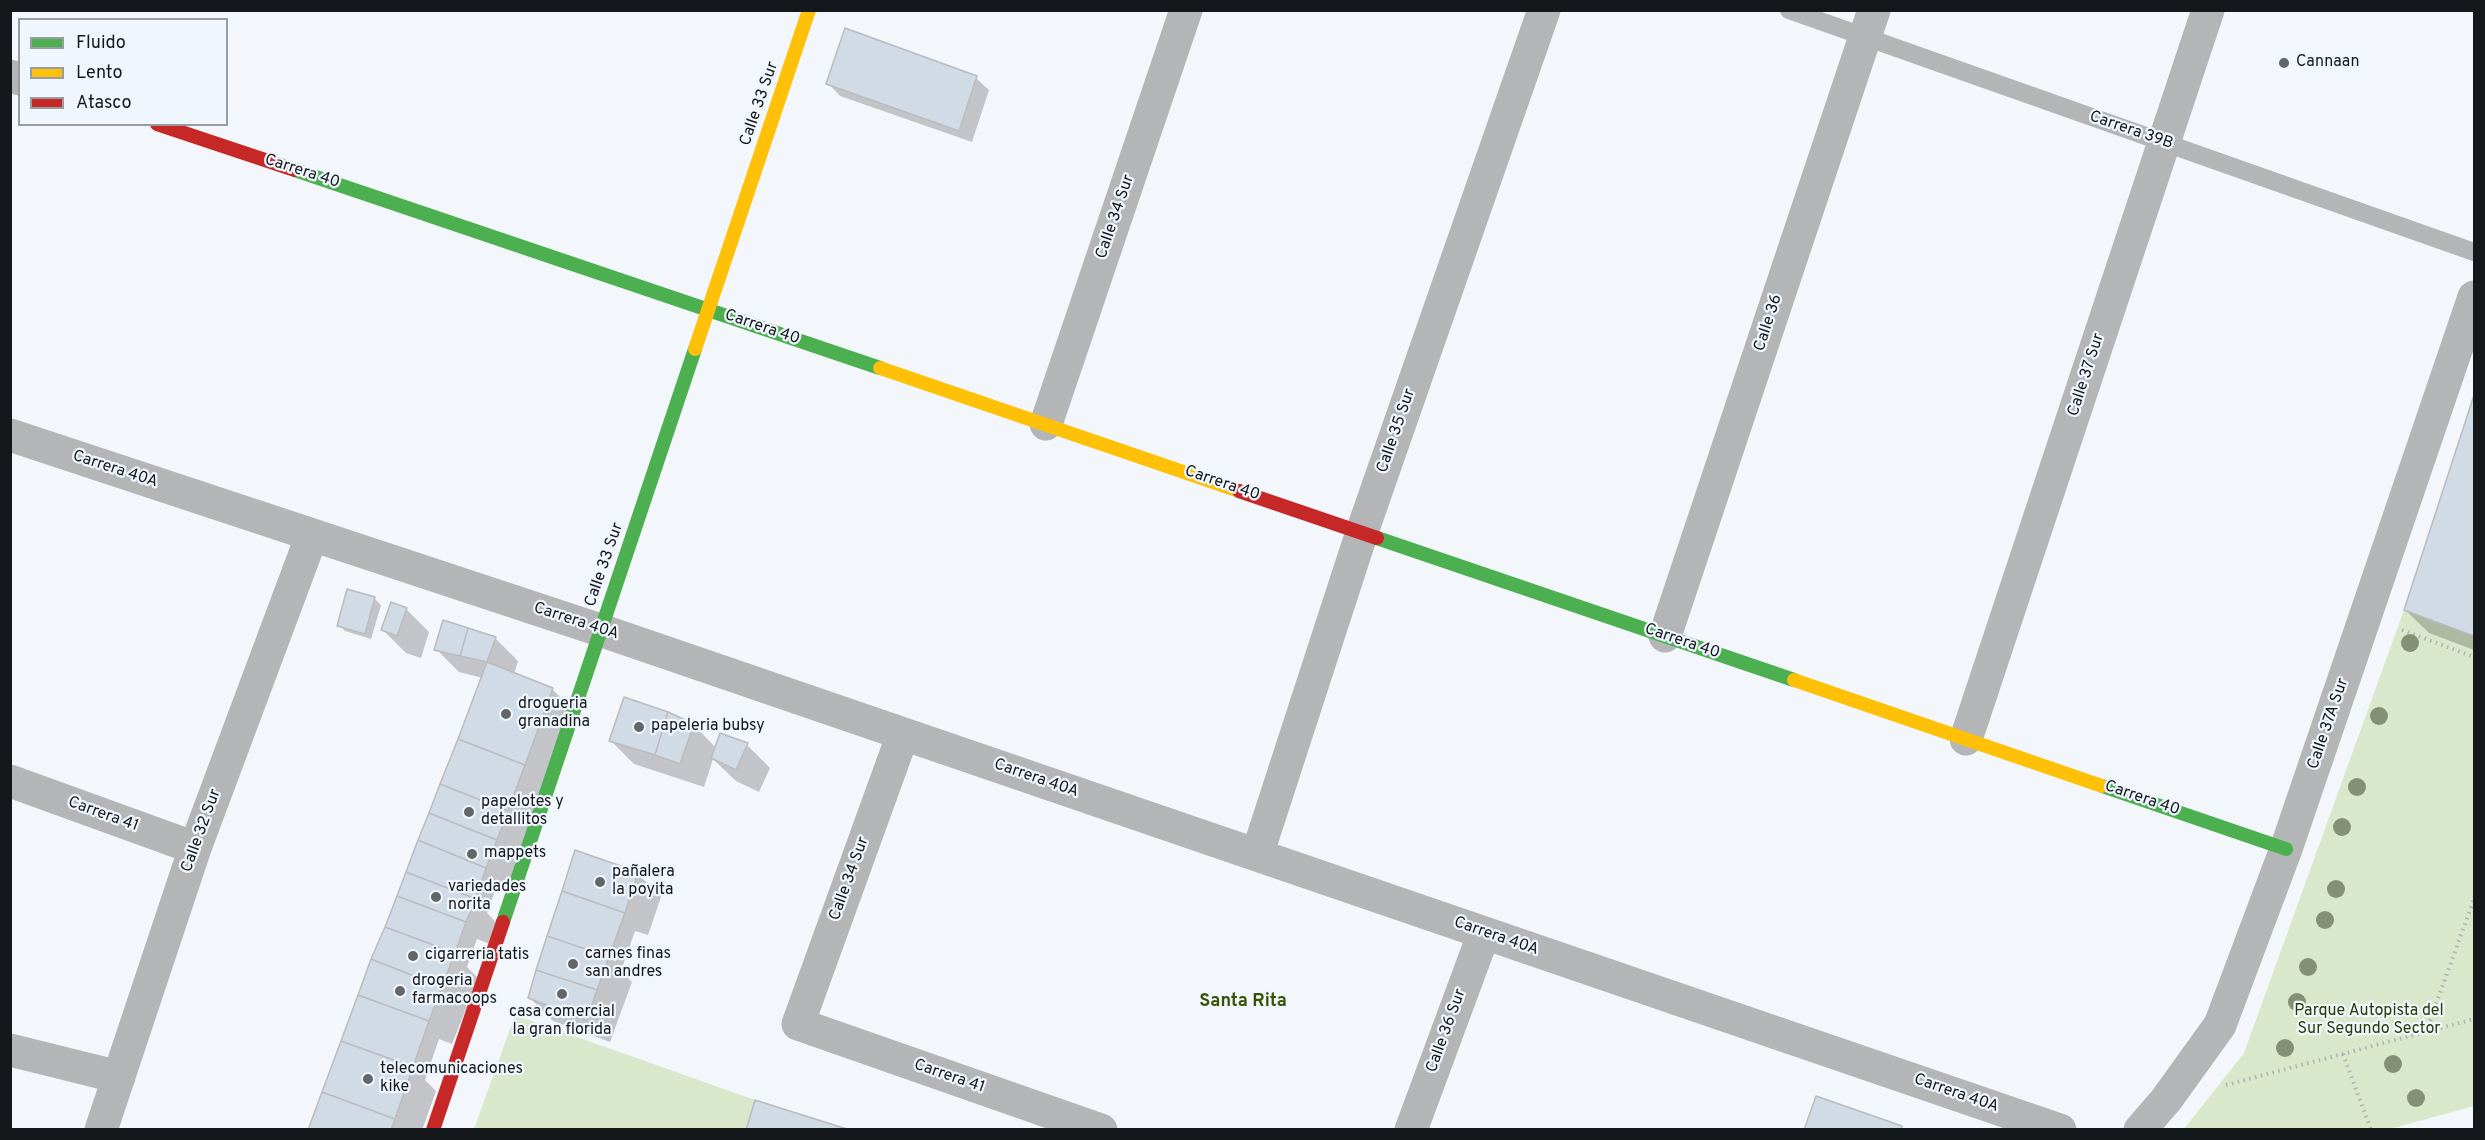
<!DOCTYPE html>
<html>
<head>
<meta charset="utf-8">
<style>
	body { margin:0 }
	#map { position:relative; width:2485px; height:1140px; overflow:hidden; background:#f3f6fa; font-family:Overpass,sans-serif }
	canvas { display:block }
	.frame { position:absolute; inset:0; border:12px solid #15181b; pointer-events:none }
	.legend { position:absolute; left:18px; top:18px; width:210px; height:108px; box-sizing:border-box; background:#f0f6fd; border:2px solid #989da3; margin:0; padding:8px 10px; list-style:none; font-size:18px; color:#15181b }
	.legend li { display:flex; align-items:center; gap:12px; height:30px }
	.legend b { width:30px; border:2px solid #989da3 }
</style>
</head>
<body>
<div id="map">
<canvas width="2485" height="1140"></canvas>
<div class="frame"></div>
<ul class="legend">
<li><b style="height:8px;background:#4caf50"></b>Fluido</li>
<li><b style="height:8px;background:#ffc107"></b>Lento</li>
<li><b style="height:8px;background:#c62828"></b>Atasco</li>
</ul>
</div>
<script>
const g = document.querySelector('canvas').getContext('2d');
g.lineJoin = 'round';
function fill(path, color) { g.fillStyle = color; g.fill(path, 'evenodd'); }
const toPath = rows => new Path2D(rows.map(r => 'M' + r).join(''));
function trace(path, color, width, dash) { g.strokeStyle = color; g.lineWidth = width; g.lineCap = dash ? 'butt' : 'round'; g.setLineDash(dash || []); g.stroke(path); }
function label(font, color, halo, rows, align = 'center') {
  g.font = font + ' Overpass,sans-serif'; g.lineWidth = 4.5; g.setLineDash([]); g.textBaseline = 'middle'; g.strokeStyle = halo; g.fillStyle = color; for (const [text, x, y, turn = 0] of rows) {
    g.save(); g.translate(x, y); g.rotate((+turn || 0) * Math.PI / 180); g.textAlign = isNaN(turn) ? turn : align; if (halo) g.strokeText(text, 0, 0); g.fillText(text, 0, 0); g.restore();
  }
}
fill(toPath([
	[2404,610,2474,636,2474,1106,2390,1129,2183,1130,2244,1053],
	[515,1015,755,1100,746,1129,474,1129]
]), '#d9e8ca');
fill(toPath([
	[976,78,989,90,972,142,840,96,828,83],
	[2474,400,2474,650,2429,633,2405,610],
	[374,598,381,605,371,639,345,631,339,625],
	[406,609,429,632,421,658,406,653,383,630],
	[495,638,518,661,514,674,552,689,576,713,510,890,497,885,487,913,498,924,490,944,477,939,467,967,478,978,452,1044,439,1039,425,1080,436,1091,422,1130,310,1130,483,678,459,672,436,649],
	[625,699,694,725,716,748,747,745,770,768,759,792,736,781,713,759,704,787,634,764,611,741],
	[576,852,637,873,661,897,648,935,635,931,621,971,632,982,610,1042,553,1021,530,998,562,893,567,895,563,891],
	[561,939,617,958,616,961,561,942]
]), '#0003');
const building = toPath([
	[845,28,977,76,959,131,826,84,845,28],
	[2474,395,2474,636,2404,610,2474,395],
	[347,589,375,597,365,634,337,626,347,589],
	[391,602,407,608,397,636,381,630,391,602],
	[443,620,468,628,460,656,434,650,443,620],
	[468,628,496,637,487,662,460,656,468,628],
	[487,662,553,688,525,765,458,739,487,662],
	[624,697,668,712,655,755,609,741,624,697],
	[668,712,694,724,680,764,655,755,668,712],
	[720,733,748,743,736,770,711,758,720,733],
	[458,739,525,765,508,811,440,784,458,739],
	[440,784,508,811,497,840,429,813,440,784],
	[429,813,497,840,486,868,418,840,429,813],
	[418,840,486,868,476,899,406,872,418,840],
	[575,850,638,872,625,913,562,891,575,850],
	[406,872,476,899,466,922,397,896,406,872],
	[562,891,625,913,609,957,547,936,562,891],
	[397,896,466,922,455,953,385,927,397,896],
	[385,927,455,953,442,987,371,959,385,927],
	[547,936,609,957,597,990,536,970,547,936],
	[371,959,442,987,429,1021,358,995,371,959],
	[536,970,597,990,587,1020,528,998,536,970],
	[358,995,429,1021,413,1067,341,1041,358,995],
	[341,1041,413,1067,395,1119,322,1092,341,1041],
	[322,1092,395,1119,391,1130,308,1130,322,1092],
	[1816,1096,1902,1126,1901,1130,1804,1130,1816,1096],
	[755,1100,850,1130,746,1130,755,1100]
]);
fill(building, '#d1dbe6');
trace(building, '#b9bbbf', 1.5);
trace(toPath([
	[2402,630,2474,657],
	[2426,1032,2474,899],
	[2343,1054,2371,1130],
	[2226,1085,2474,1019]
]), '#b1b2b4', 4, [1.5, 4.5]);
trace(toPath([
	[1789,10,2474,252]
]), '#b3b5b7', 18);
trace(toPath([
	[10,76,20,79],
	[1046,424,1186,10],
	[10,435,600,630,2060,1130],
	[1665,636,1874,10],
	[903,734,798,1024,1101,1130],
	[1966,739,2208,10],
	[10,781,195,848],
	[1257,855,1362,532,1544,10],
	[10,1050,119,1077],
	[101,1130,195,848,312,535],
	[1411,1130,1484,933],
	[2140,1130,2166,1100,2220,1025,2286,849,2474,297]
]), '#b3b5b7', 33);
trace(toPath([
	[295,170,880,368],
	[1377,538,1794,680],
	[2102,786,2286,849],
	[503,922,695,349]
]), '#4caf50', 14);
trace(toPath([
	[695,349,809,10],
	[880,368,1239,491],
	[1794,680,2102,786]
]), '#ffc107', 14);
trace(toPath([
	[157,124,295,170],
	[1239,491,1377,538],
	[433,1130,503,922]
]), '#c62828', 14);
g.fillStyle = '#849074';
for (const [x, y] of [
	[2410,643],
	[2379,716],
	[2357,787],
	[2342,827],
	[2336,889],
	[2325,920],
	[2308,967],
	[2297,1002],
	[2285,1048],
	[2393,1064],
	[2416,1098]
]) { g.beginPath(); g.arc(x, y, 9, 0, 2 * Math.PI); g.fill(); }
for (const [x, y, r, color] of [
	[2284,63,6,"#636669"],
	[506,714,6,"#636669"],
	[639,727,6,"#636669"],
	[469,812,6,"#636669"],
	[472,854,6,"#636669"],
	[600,882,6,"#636669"],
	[436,897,6,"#636669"],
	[413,956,6,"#636669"],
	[573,964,6,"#636669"],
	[400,991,6,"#636669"],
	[562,994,6,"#636669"],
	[368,1079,6,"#636669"]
]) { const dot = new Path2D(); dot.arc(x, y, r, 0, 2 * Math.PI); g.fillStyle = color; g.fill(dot); trace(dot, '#f0f6fd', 2); }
label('16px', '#15181b', '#f0f6fd', [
	["Cannaan",2296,63],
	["drogueria",518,705],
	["granadina",518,723],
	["papeleria bubsy",651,727],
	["papelotes y",481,803],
	["detallitos",481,821],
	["mappets",484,854],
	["pañalera",612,873],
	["la poyita",612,891],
	["variedades",448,888],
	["norita",448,906],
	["carnes finas",585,955],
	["san andres",585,973],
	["cigarreria tatis",425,956],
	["drogeria",412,982],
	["farmacoops",412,1000],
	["casa comercial",562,1013,"center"],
	["la gran florida",562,1031,"center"],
	["telecomunicaciones",380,1070],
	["kike",380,1088]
], 'left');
label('16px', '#15181b', '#f0f6fd', [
	["Calle 33 Sur",760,104,-71],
	["Carrera 39B",2131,131,19],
	["Carrera 40",302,172,18],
	["Calle 34 Sur",1116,217,-71],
	["Calle 36",1769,323,-72],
	["Carrera 40",762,328,19],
	["Calle 37 Sur",2087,375,-72],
	["Calle 35 Sur",1397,431,-71],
	["Carrera 40A",115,470,18],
	["Carrera 40",1222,484,19],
	["Calle 33 Sur",605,565,-71],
	["Carrera 40A",576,622,18],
	["Carrera 40",1682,642,19],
	["Calle 37A Sur",2329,724,-71],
	["Carrera 40A",1036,779,19],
	["Carrera 40",2142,799,19],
	["Carrera 41",103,815,20],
	["Calle 32 Sur",202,831,-70],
	["Calle 34 Sur",850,879,-70],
	["Carrera 40A",1496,937,19],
	["Calle 36 Sur",1447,1031,-70],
	["Carrera 41",949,1077,19],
	["Carrera 40A",1956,1094,19]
]);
label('16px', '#2a3c06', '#f0f6fd', [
	["Parque Autopista del",2369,1012],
	["Sur Segundo Sector",2369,1030]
]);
label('bold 18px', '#395105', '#f0f6fd', [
	["Santa Rita",1243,1002]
]);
</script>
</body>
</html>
